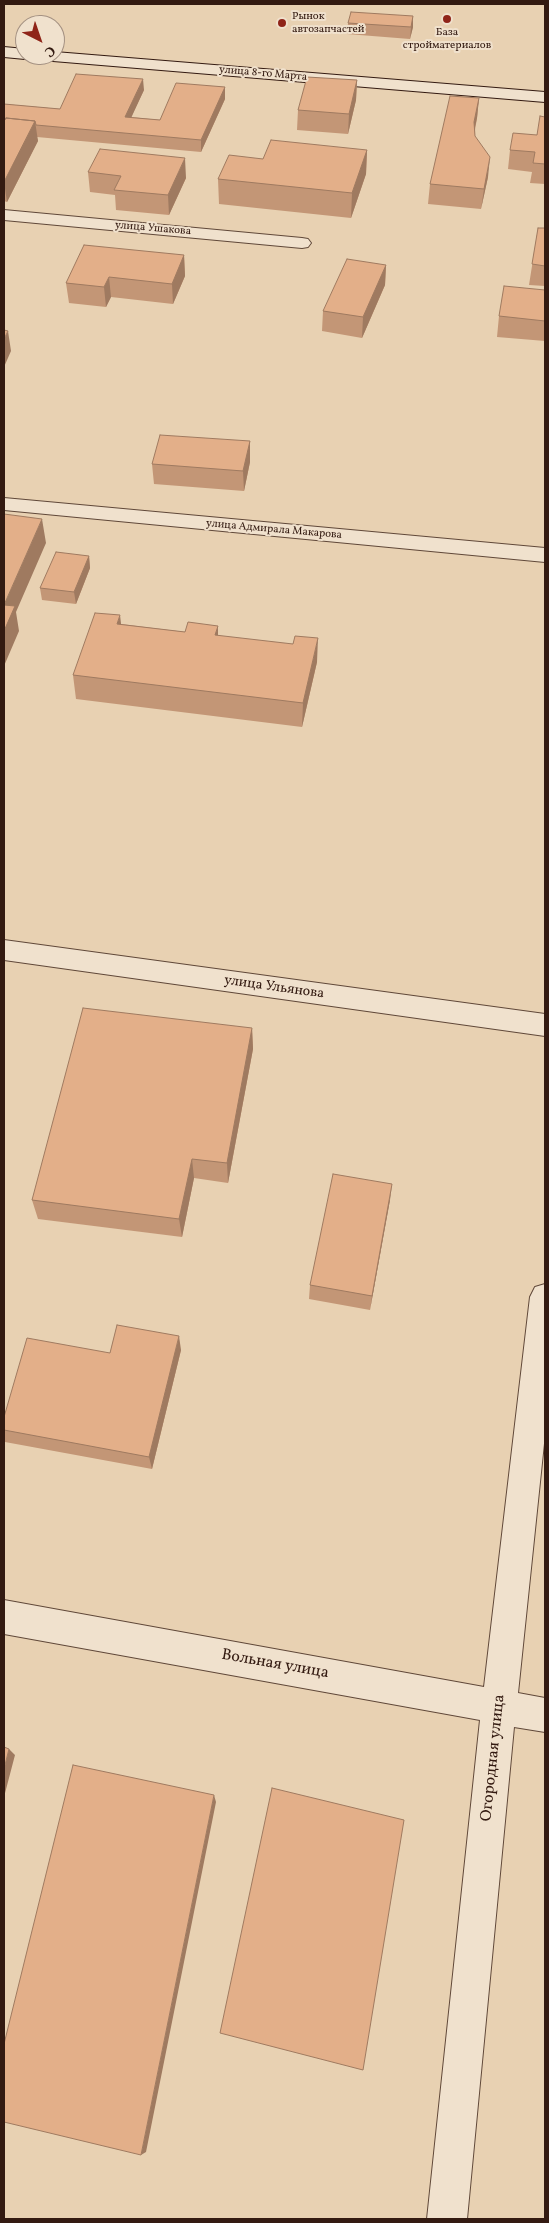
<!DOCTYPE html>
<html>
<head>
<meta charset="utf-8">
<style>
	body { margin:0 }
	#map { position:relative; width:549px; height:2223px; overflow:hidden; background:#e8d1b2; font-family:Vollkorn,serif }
	canvas { display:block }
	.frame { position:absolute; inset:0; border:5px solid #331a11; pointer-events:none }
	.north { position:absolute; left:15px; top:15px; width:50px; height:50px; box-sizing:border-box; background:#f0e1cd; border:1px solid #a49182; border-radius:50%; rotate:139deg; font-size:14px; font-weight:700; line-height:20px; text-align:center; color:#331a11 }
	.north::after { content:''; display:block; margin:auto; width:18px; height:22px; background:#8f2418; clip-path:polygon(50% 0,100% 100%,50% 72%,0 100%) }
</style>
</head>
<body>
<div id="map">
<canvas width="549" height="2223"></canvas>
<div class="frame"></div>
<div class="north">С</div>
</div>
<script>
const g = document.querySelector('canvas').getContext('2d');
g.lineJoin = 'round';
const toPath = rows => new Path2D(rows.map(r => 'M' + r).join(''));
function trace(path, color, width, dash) { g.strokeStyle = color; g.lineWidth = width; g.lineCap = dash ? 'butt' : 'round'; g.setLineDash(dash || []); g.stroke(path); }
function fill(path, color) { g.fillStyle = color; g.fill(path, 'evenodd'); }
function label(font, color, halo, rows, align = 'center') {
  g.font = font + ' Vollkorn,serif'; g.lineWidth = 4; g.setLineDash([]); g.textBaseline = 'middle'; g.strokeStyle = halo; g.fillStyle = color; for (const [text, x, y, turn = 0] of rows) {
    g.save(); g.translate(x, y); g.rotate((+turn || 0) * Math.PI / 180); g.textAlign = isNaN(turn) ? turn : align; if (halo) g.strokeText(text, 0, 0); g.fillText(text, 0, 0); g.restore();
  }
}
const street = toPath([
	[4,210,302,238,308,239,311,243,308,247,302,248,4,220,4,210],
	[4,498,545,548,545,562,4,510,4,498],
	[4,940,545,1014,545,1036,4,960,4,940],
	[545,1284,545,1434,518,1693,545,1698,545,1732,514,1727,467,2219,427,2219,480,1720,4,1634,4,1600,484,1687,530,1297,535,1287,545,1284]
]);
const secondary = toPath([
	[4,47,25,49,25,55,32,55,25,59,4,57,4,47],
	[55,52,545,92,545,102,41,60,36,58,33,55,55,55,55,52]
]);
trace(street, '#604839', 2);
trace(secondary, '#331a11', 2);
fill(street, '#f0e1cd');
fill(secondary, '#f0e1cd');
fill(toPath([
	[413,16,413,27,410,39,347,34,348,23],
	[357,80,356,100,348,134,297,130,298,110],
	[225,87,225,99,201,152,37,137,38,141,7,202,4,201,4,104,60,109,144,90,131,117,160,120],
	[479,98,477,118,475,130,475,136,488,177,481,209,428,204,430,184],
	[545,117,545,184,530,183,532,172,508,169,510,150,537,135],
	[367,150,366,174,351,218,219,204,218,179,263,159],
	[88,172,186,178,169,215,116,210,115,195,90,192],
	[538,228,545,228,545,286,529,285],
	[184,255,185,276,173,304,111,297,106,307,69,303,66,283],
	[386,265,385,285,362,338,322,331,323,311],
	[545,290,545,341,497,337,499,316],
	[250,441,250,462,244,491,154,484,152,464],
	[89,556,90,568,76,604,42,600,40,588],
	[121,624,185,632,218,626,218,636,317,662,302,727,76,699,73,675],
	[252,1028,253,1049,228,1183,194,1178,182,1237,38,1219,32,1200],
	[390,1200,370,1310,309,1299,310,1285],
	[181,1350,152,1469,5,1442,4,1438,4,1417,110,1353]
]), '#c39676');
fill(toPath([
	[413,16,413,27,410,39,411,27],
	[143,79,144,90,126,129,125,117],
	[357,80,356,100,348,134,349,114],
	[225,87,225,99,201,152,201,140],
	[479,98,477,118,472,141,474,122],
	[35,121,38,141,7,202,4,182],
	[367,150,366,174,351,218,352,193],
	[490,157,488,177,481,209,484,189],
	[185,158,186,178,169,215,168,195],
	[184,255,185,276,173,304,172,284],
	[386,265,385,285,362,338,363,317],
	[109,277,111,297,106,307,104,287],
	[8,331,11,351,4,367,4,339],
	[250,441,250,462,244,491,243,471],
	[42,519,46,543,16,612,19,631,4,666,4,605],
	[89,556,90,568,76,604,74,592],
	[120,615,123,640,117,624],
	[218,626,218,650,215,635],
	[318,638,317,662,302,727,303,703],
	[252,1028,253,1049,228,1183,227,1163],
	[192,1159,194,1178,182,1237,179,1219],
	[392,1184,390,1200,370,1310,372,1296],
	[179,1336,181,1350,152,1469,149,1457],
	[9,1749,15,1755,4,1797,4,1769],
	[214,1795,216,1802,146,2152,141,2155]
]), '#9f7a60');
const building = toPath([
	[351,12,413,16,411,27,348,23,351,12],
	[76,74,143,79,125,117,160,120,176,83,225,87,201,140,36,125,35,121,6,118,4,121,4,104,60,109,76,74],
	[307,77,357,80,349,114,298,110,307,77],
	[450,96,479,98,474,122,475,136,490,157,484,189,430,184,450,96],
	[540,116,545,117,545,164,533,163,535,152,510,150,513,133,537,135,540,116],
	[6,118,35,121,4,182,4,121,6,118],
	[271,140,367,150,352,193,218,179,229,155,263,159,271,140],
	[100,149,185,158,168,195,114,190,121,176,88,172,100,149],
	[538,228,545,228,545,266,532,264,538,228],
	[84,245,184,255,172,284,109,277,104,287,66,283,84,245],
	[347,259,386,265,363,317,323,311,347,259],
	[504,286,545,290,545,321,499,316,504,286],
	[4,330,8,331,4,339,4,330],
	[160,435,250,441,243,471,152,464,160,435],
	[4,514,42,519,4,605,15,606,4,631,4,514],
	[56,552,89,556,74,592,40,588,56,552],
	[95,613,120,615,117,624,185,632,188,622,218,626,215,635,293,644,295,636,318,638,303,703,73,675,95,613],
	[83,1008,252,1028,227,1163,192,1159,179,1219,32,1200,83,1008],
	[333,1174,392,1184,372,1296,310,1285,333,1174],
	[117,1325,179,1336,149,1457,4,1430,4,1417,27,1338,110,1353,117,1325],
	[4,1747,9,1749,4,1769,4,1747],
	[73,1765,214,1795,141,2155,4,2122,4,2044,73,1765],
	[272,1788,404,1820,363,2070,220,2033,272,1788]
]);
fill(building, '#e3af89');
trace(building, '#9f7a60', 1);
for (const [x, y, r, color] of [
	[447,19,5,"#8f2418"],
	[282,23,5,"#8f2418"]
]) { const dot = new Path2D(); dot.arc(x, y, r, 0, 2 * Math.PI); g.fillStyle = color; g.fill(dot); trace(dot, '#f0e1cd', 2); }
label('11px', '#331a11', '#f0e1cd', [
	["Рынок",292,17],
	["автозапчастей",292,30],
	["База",447,33,"center"],
	["стройматериалов",447,46,"center"]
], 'left');
label('11px', '#331a11', '#f0e1cd', [
	["улица 8-го Марта",263,74,5],
	["улица Ушакова",153,229,5],
	["улица Адмирала Макарова",274,530,5]
]);
label('14px', '#331a11', '#f0e1cd', [
	["улица Ульянова",274,988,8]
]);
label('16px', '#331a11', '#f0e1cd', [
	["Вольная улица",275,1665,10],
	["Огородная улица",494,1758,-84]
]);
</script>
</body>
</html>
